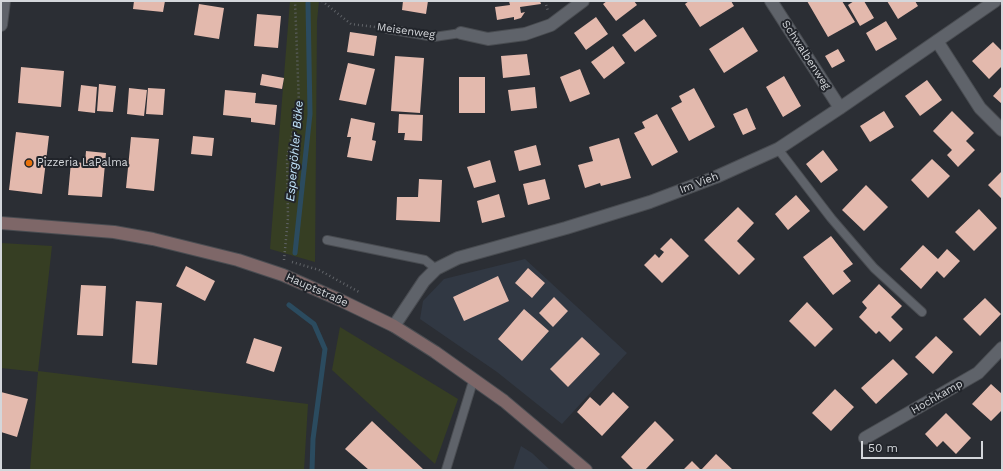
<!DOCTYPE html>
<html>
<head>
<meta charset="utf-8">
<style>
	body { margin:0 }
	#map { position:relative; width:1003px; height:471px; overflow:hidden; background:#2b2e34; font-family:"Work Sans",sans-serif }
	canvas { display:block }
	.frame { position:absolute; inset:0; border:2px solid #d4d7db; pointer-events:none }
	.scale { position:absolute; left:861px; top:441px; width:122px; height:18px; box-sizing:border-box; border:2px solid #d4d7db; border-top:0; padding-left:5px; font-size:12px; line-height:14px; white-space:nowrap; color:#d4d7db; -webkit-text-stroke:3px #21242a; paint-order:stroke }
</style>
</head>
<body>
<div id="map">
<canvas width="1003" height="471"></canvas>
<div class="frame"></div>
<div class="scale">50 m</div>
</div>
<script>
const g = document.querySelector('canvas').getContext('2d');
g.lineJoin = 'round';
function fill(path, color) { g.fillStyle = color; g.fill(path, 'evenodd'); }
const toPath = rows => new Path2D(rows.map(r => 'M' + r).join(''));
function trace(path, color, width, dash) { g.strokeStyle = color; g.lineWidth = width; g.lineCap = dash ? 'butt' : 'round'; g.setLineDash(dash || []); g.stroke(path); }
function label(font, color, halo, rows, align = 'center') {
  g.font = font + ' "Work Sans",sans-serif'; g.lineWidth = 4; g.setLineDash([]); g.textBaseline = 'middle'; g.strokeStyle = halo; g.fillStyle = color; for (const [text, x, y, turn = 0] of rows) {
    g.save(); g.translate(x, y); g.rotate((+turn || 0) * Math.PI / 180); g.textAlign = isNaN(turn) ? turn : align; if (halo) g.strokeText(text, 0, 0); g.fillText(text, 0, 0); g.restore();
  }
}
fill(toPath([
	[525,259,627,353,562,424,497,372,420,319,423,301,444,279],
	[521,446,532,453,550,470,513,470]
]), '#313843');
fill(toPath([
	[290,1,319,1,317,21,315,262,270,249],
	[1,243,52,246,38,371,308,404,304,470,30,470,38,372,1,368],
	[340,327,458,399,435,464,332,370]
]), '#363e23');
trace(toPath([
	[295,253,310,114,308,3],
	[289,305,314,324,325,349,313,439,312,470]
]), '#2b4b5f', 5);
fill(toPath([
	[134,1,165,1,163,12,133,9],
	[403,1,428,1,426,14,402,10],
	[509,1,540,1,541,4,520,7,521,13,525,12,521,18,514,20,514,17,497,20,495,7,510,5],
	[607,1,634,1,637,5,616,21,603,4],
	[689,1,731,1,734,6,700,27,685,4],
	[807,1,842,1,855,22,828,37],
	[854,1,864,1,874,18,860,26,848,5],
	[887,1,915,1,918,6,898,19],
	[199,4,224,8,219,39,194,35],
	[257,14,281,16,278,48,254,46],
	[596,17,608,34,586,50,574,33],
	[644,19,657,36,635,52,622,35],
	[886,21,897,39,876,51,866,33],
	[743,27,758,51,724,73,709,49],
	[350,32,377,36,374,56,347,52],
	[993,42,1002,51,1002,66,989,79,972,61],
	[613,46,625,63,604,79,591,62],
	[838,49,845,61,832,68,825,56],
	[527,54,530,75,503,78,501,56],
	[395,56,424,58,420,113,391,111],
	[348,63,375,69,366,105,339,100],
	[21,67,64,71,61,107,18,103],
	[580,69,590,94,570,102,560,77],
	[262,74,284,78,282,89,260,85],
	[784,76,801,106,783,117,766,87],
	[459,77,485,77,485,113,459,113],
	[927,80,942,100,920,116,905,96],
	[99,84,116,86,113,112,97,111],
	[81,85,97,87,95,113,78,111],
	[1002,86,1002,104,993,96],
	[535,87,537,108,511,111,508,90],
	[129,88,147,90,144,116,127,114],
	[148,88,165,89,163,115,146,114],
	[694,88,715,127,689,141,671,108,682,102,679,96],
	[225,90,256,93,255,103,277,105,275,125,251,122,251,118,223,115],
	[747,108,756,129,743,135,733,114],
	[884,111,894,127,870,142,860,126],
	[952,111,974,133,966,141,975,150,958,167,947,155,952,150,933,131],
	[399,114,423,115,422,141,404,140,405,133,398,133],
	[657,114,678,152,652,166,634,133,645,128,642,122],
	[351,118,375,123,372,140,376,141,372,161,347,157,351,137,347,137],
	[16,132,49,136,42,194,9,190],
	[193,136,214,138,212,156,191,154],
	[131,137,159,139,154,191,126,188],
	[619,138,631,178,601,186,600,183,585,188,578,165,593,161,589,147],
	[536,145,541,165,519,171,514,151],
	[823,150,838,170,821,183,806,164],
	[86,151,106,153,102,197,68,195,71,162,85,163],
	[932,159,950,176,928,198,911,180],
	[490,160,496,182,474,188,467,167],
	[1002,171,1002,199,988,185],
	[419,179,442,180,440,222,396,220,397,197,418,197],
	[545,179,550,199,528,205,523,184],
	[866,185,888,207,864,231,842,210],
	[499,194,505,217,482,223,477,201],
	[796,195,810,211,788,230,775,214],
	[738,207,754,223,737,241,755,259,739,275,704,240],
	[979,209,997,228,974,251,955,232],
	[831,236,853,264,843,271,851,281,833,295,803,257],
	[671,238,689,256,662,283,644,265,655,254,659,258,664,252,660,249],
	[923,245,938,259,947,249,960,261,944,278,937,271,921,289,900,269],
	[186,266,215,281,205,301,176,286],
	[528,268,545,283,532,298,515,283],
	[498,276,509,301,464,321,453,297],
	[879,284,902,306,891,317,903,329,890,342,879,331,876,334,859,317,867,308,862,302],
	[81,285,106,286,103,336,77,335],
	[554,297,568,311,553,327,539,313],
	[985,298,1001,314,980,336,963,319],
	[136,301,162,303,157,365,132,363],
	[807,302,833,329,815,347,789,321],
	[524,309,549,331,522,361,498,339],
	[936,336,953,352,933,374,915,357],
	[582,337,600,354,568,387,550,369],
	[254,338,282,347,274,372,246,363],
	[893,359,908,374,876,404,861,388],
	[991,384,1002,394,1002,410,991,421,972,404],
	[835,389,854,407,831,431,812,413],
	[1,392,28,399,17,437,1,432],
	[613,392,629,407,602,436,577,412,590,397,600,406],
	[946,413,971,438,956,454,943,441,937,447,925,434],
	[372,421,424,470,369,470,345,449],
	[655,421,674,440,645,470,634,470,621,457],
	[716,454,733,470,701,470],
	[692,461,701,470,683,470]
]), '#e3b9ad');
const lane = toPath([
	[387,29,434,37,461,33],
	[778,149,831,218,874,268,922,312],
	[327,240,425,260,436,269],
	[446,470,474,378]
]);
const street = toPath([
	[771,1,840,108],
	[1,25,4,1],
	[461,33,488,39,525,34,551,25,583,1],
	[937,41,980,108,1002,130],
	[394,326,424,281,436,269,458,258,566,228,650,202,716,177,778,149,840,108,995,1],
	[865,438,978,373,1002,348]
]);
const secondary = toPath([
	[1,223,114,232,153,239,238,260,283,275,340,300,394,326,435,352,504,401,586,470]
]);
trace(lane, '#494c51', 10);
trace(street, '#494c51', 14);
trace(secondary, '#494c51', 14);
trace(toPath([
	[322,1,351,24,375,27],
	[545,1,548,11],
	[284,260,288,218,287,157,299,104,295,1],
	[292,262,319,270,359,292]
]), '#616469', 2.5, [1, 3]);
trace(lane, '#5f636a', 8);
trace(street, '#5f636a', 12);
trace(secondary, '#7e6768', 12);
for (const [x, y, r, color] of [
	[29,163,4,"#e8710a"]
]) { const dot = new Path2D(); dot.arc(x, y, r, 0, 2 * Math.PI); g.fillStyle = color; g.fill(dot); trace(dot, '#21242a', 1.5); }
label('11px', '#d4d7db', '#21242a', [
	["Meisenweg",406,31,8],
	["Schwalbenweg",806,55,57],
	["Im Vieh",699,183,-21],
	["Hauptstraße",317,290,24],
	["Hochkamp",937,397,-30]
]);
label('11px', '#d4d7db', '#21242a', [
	["Pizzeria LaPalma",37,163]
], 'left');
label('italic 12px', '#c4e7fe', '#21242a', [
	["Espergöhler Bäke",295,151,-85]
]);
</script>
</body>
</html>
